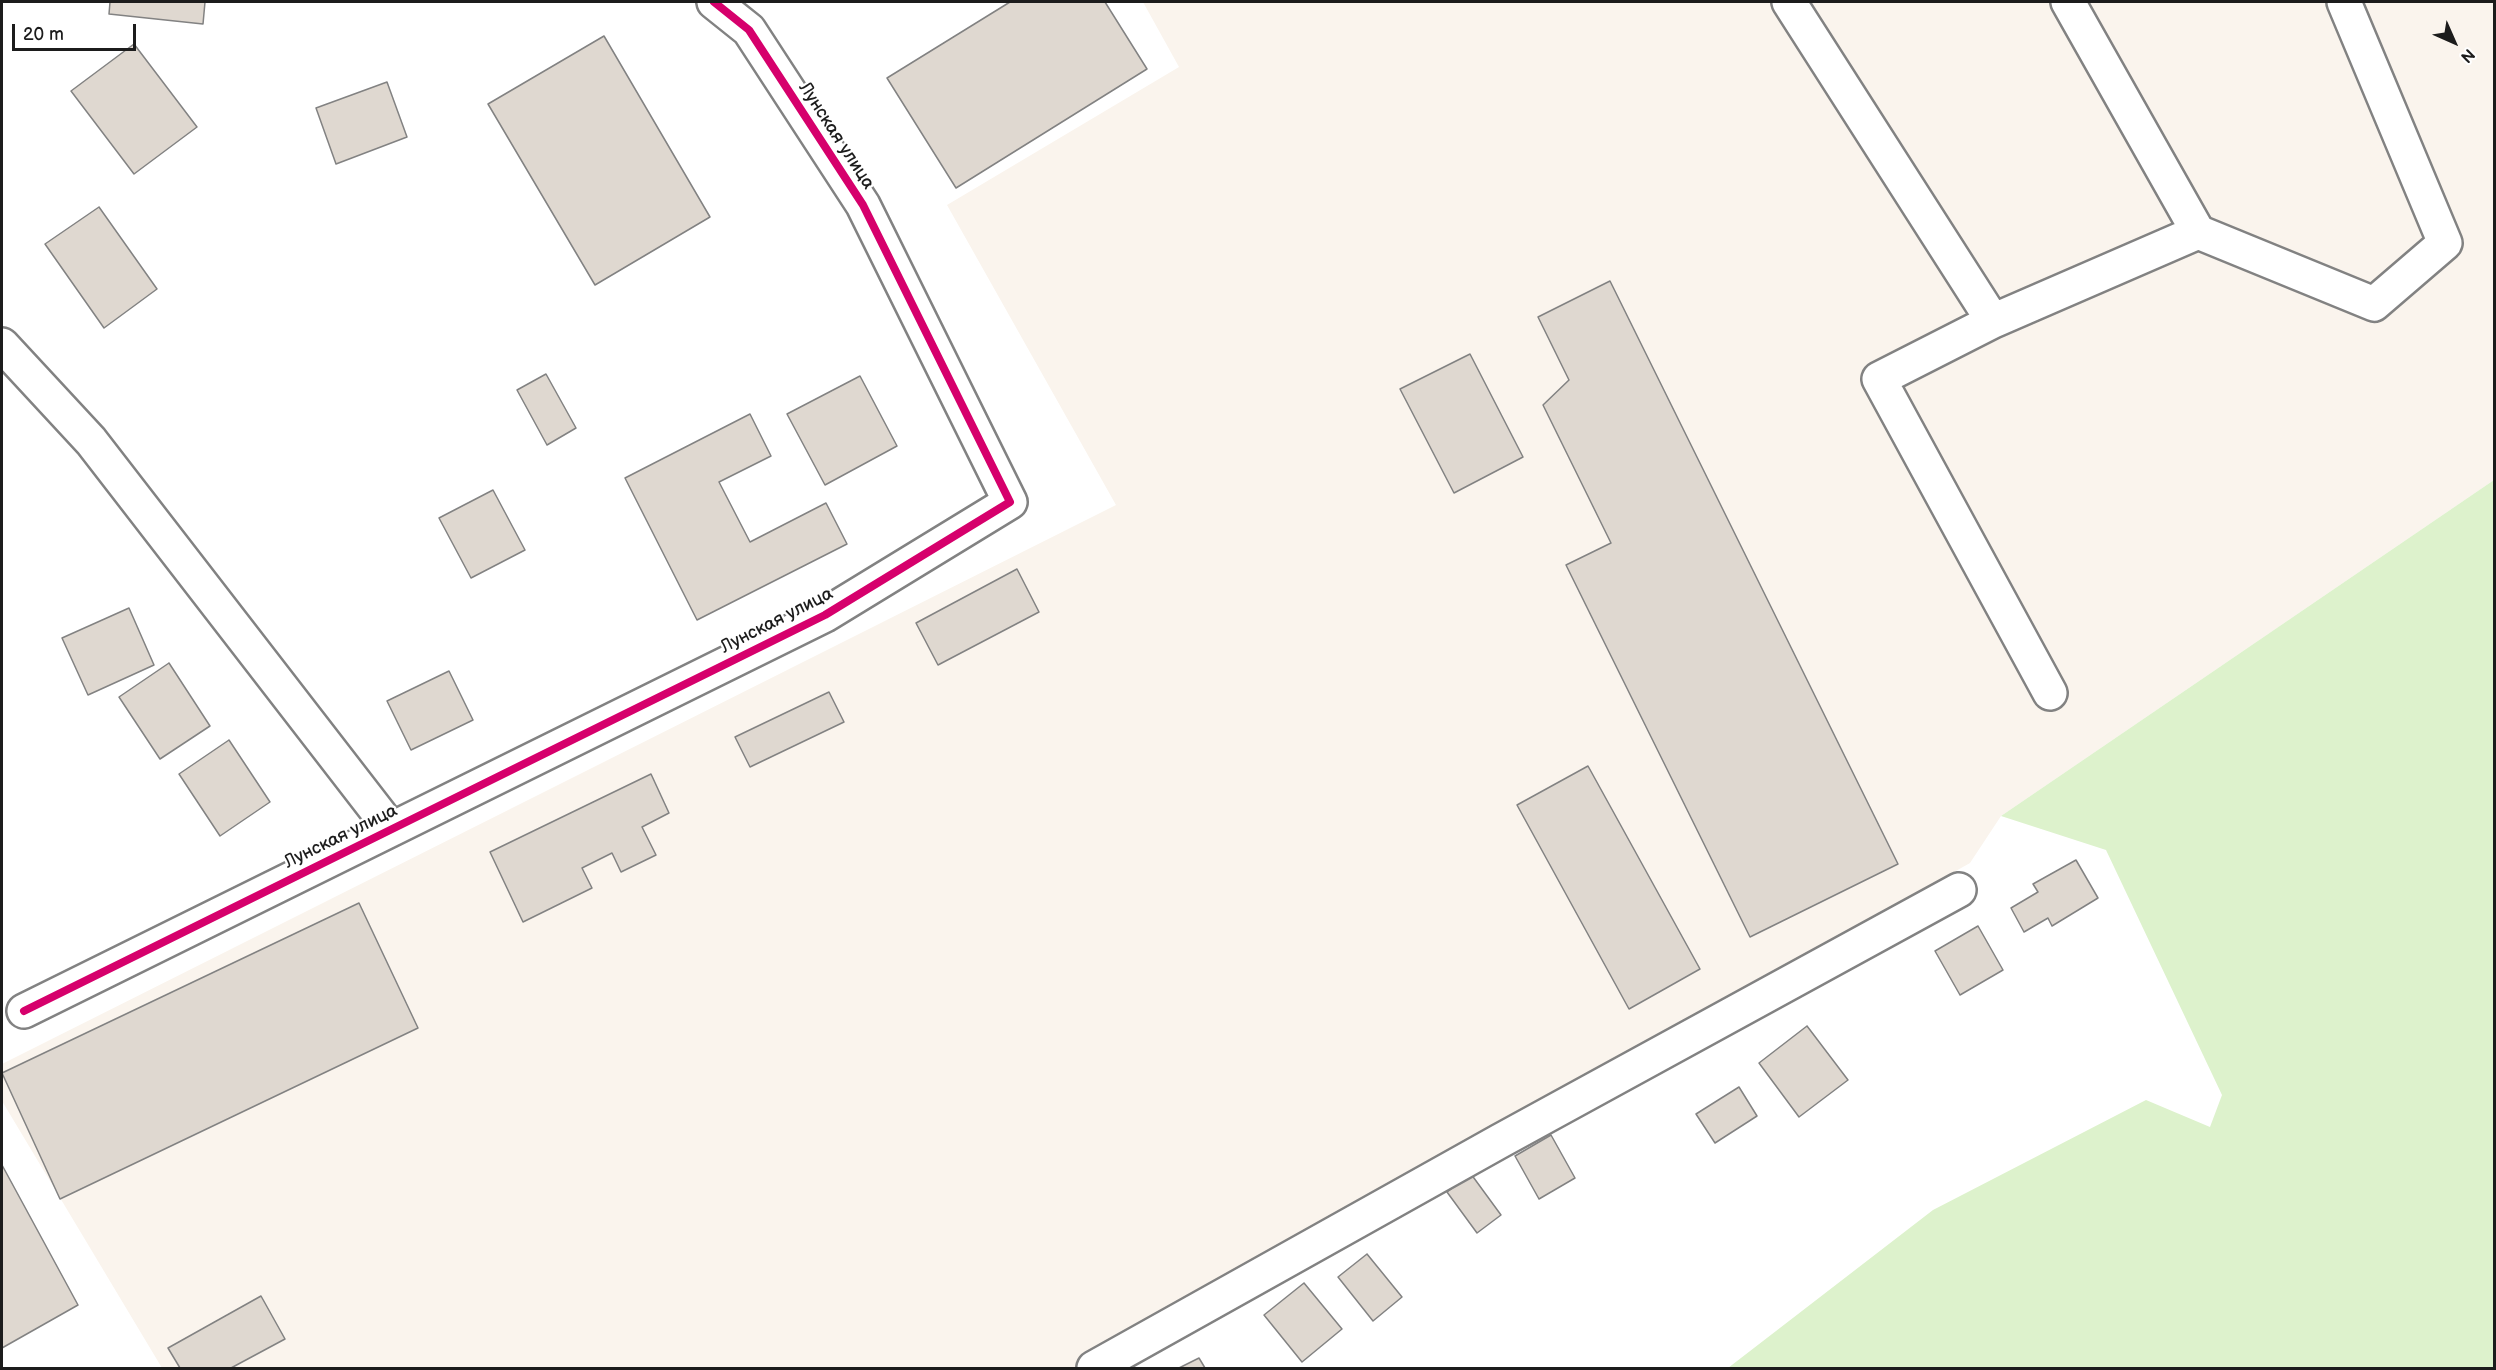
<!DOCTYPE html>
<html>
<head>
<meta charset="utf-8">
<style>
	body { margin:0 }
	#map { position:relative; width:2496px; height:1370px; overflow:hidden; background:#fff; font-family:"Balsamiq Sans",sans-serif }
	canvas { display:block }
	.frame { position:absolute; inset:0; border:3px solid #1c1c1c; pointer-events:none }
	.north { position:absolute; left:2424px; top:12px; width:60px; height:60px; -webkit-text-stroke:4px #fff; paint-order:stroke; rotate:135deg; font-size:16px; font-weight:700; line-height:24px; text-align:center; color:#1c1c1c }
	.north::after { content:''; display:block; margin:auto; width:21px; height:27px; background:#1c1c1c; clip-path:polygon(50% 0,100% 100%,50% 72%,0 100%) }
	.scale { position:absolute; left:12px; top:24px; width:124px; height:27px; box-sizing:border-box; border:3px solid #1c1c1c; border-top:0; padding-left:8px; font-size:18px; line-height:21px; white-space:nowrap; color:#1c1c1c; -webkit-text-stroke:4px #fff; paint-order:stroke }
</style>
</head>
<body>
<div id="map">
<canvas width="2496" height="1370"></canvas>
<div class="frame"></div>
<div class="north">N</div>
<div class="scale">20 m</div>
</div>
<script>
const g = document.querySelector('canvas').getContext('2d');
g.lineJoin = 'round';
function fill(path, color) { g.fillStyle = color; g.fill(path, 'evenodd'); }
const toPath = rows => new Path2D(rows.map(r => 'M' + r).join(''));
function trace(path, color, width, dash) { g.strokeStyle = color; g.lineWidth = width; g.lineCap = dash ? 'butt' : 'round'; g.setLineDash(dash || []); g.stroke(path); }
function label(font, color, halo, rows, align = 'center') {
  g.font = font + ' "Balsamiq Sans",sans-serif'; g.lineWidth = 4.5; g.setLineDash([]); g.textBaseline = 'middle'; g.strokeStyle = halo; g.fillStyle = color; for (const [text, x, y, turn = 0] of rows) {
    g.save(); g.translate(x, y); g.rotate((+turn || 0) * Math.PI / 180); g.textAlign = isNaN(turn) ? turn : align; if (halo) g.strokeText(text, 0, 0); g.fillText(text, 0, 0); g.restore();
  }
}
fill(toPath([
	[1143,2,2494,2,2494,480,2001,816,1970,863,1074,1368,162,1368,2,1101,2,1064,1116,505,947,205,1179,67]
]), '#faf4ed');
fill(toPath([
	[2494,480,2494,1368,1728,1368,1933,1210,2146,1100,2210,1127,2222,1095,2106,850,2001,816]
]), '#ddf2cc');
const building = toPath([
	[110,2,205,2,203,24,109,14,110,2],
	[1010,2,1105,2,1147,69,956,188,887,78,1010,2],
	[604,36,710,217,595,285,488,104,604,36],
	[134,44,197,127,134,174,71,91,134,44],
	[387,82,407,137,336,164,316,108,387,82],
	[99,207,157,289,104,328,45,244,99,207],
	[1610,281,1898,864,1750,937,1566,565,1611,543,1543,405,1569,380,1538,317,1610,281],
	[1470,354,1523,457,1454,493,1400,389,1470,354],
	[546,374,576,428,547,445,517,390,546,374],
	[860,376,897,446,825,485,787,414,860,376],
	[750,414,771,456,719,482,750,542,826,503,847,544,697,620,625,478,750,414],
	[493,490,525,550,471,578,439,518,493,490],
	[1017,569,1039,612,938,665,916,623,1017,569],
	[129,608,154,665,88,695,62,638,129,608],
	[169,663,210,726,160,759,119,697,169,663],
	[449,671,473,720,411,750,387,701,449,671],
	[829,692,844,722,750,767,735,737,829,692],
	[229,740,270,802,220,836,179,774,229,740],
	[1588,766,1700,969,1629,1009,1517,805,1588,766],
	[651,774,669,813,642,827,656,855,621,872,612,853,582,868,592,888,523,922,490,852,651,774],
	[2076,860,2098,898,2052,926,2048,918,2024,932,2011,908,2038,892,2033,884,2076,860],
	[359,903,418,1028,60,1199,2,1073,359,903],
	[1978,926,2003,970,1960,995,1935,951,1978,926],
	[1807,1026,1848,1080,1799,1117,1759,1063,1807,1026],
	[1739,1087,1757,1116,1715,1143,1696,1114,1739,1087],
	[1551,1135,1575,1178,1539,1199,1515,1156,1551,1135],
	[2,1165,78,1305,2,1348,2,1165],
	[1471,1174,1501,1215,1477,1233,1447,1192,1471,1174],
	[1367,1254,1402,1297,1373,1321,1338,1277,1367,1254],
	[1304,1283,1342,1329,1302,1362,1264,1315,1304,1283],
	[261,1296,285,1339,231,1368,180,1368,168,1348,261,1296],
	[1199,1358,1205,1368,1179,1368,1199,1358]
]);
fill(building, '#dfd8d0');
trace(building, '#828282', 1.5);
const minor = toPath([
	[1789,2,1993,321],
	[2068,2,2198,232],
	[2,345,91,441,391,829],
	[2050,693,1879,379,1993,321,2198,232,2374,304,2445,243,2344,2],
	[24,1011,825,615,1010,502,863,205,749,30,714,2],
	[1094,1368,1500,1141,1959,890]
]);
trace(minor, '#828282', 38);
trace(minor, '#fff', 33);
trace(toPath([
	[24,1011,825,615,1010,502,863,205,749,30,714,2]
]), '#d6006c', 8);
label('18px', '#1c1c1c', '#fff', [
	["Лунская улица",836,136,57],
	["Лунская улица",777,621,-27],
	["Лунская улица",341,837,-26]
]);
</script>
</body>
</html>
